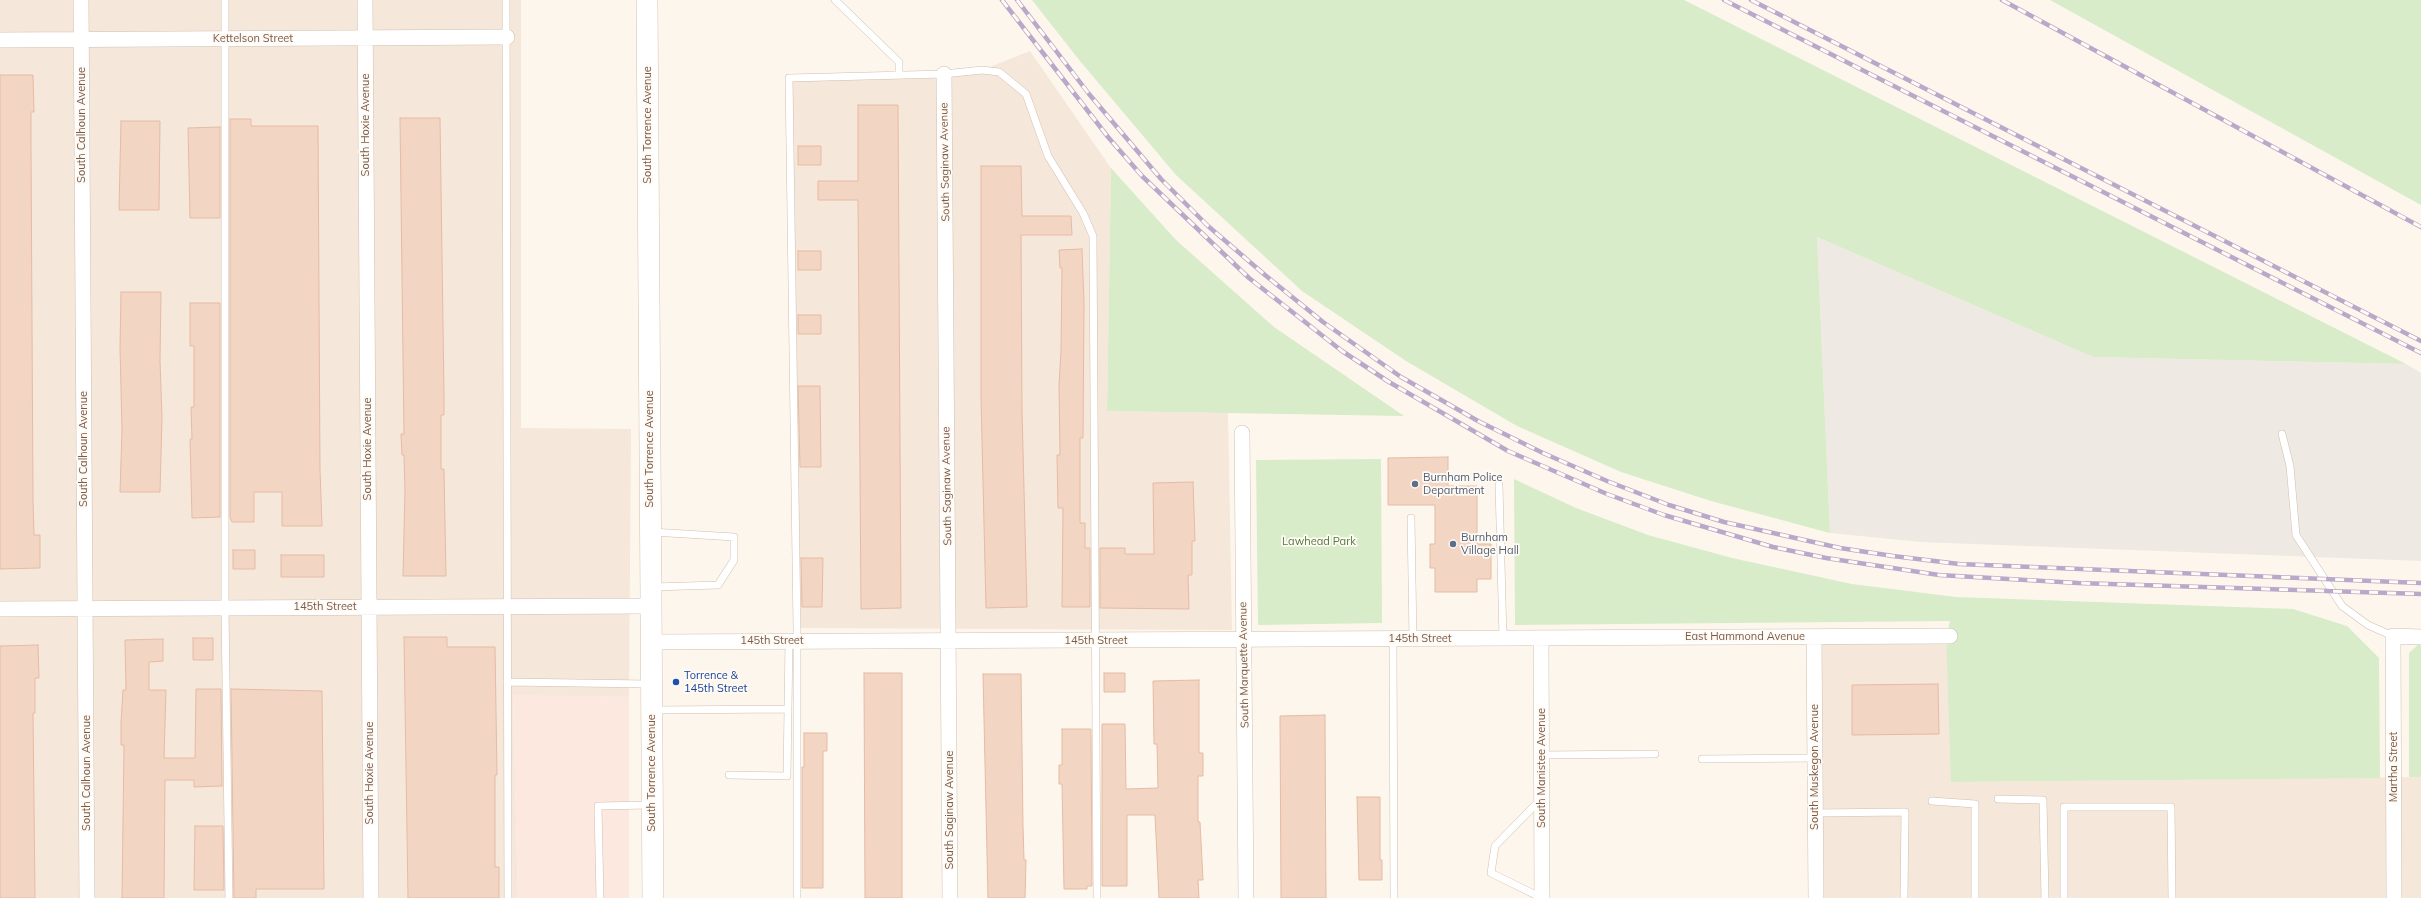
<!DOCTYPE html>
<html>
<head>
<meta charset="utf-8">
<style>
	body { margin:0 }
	canvas { display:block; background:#fdf6ec }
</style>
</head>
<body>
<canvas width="2421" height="898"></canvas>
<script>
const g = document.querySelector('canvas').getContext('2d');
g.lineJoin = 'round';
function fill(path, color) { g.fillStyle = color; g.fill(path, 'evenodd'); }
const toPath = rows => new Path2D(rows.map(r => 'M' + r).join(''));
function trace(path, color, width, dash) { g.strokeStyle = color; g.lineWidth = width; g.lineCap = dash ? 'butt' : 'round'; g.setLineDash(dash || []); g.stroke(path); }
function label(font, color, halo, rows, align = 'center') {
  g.font = font + ' Mulish,sans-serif'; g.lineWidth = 3.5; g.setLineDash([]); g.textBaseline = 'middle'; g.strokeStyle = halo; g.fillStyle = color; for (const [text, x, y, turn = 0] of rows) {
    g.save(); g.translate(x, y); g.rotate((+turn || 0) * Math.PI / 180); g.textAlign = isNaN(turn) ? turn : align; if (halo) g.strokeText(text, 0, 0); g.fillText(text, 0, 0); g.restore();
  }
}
fill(toPath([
	[0,0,521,0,521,428,631,429,629,697,513,696,518,898,0,898],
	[1030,51,1111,168,1107,411,1228,413,1232,630,797,628,789,78,982,70],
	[1815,638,1946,638,1952,782,2421,777,2421,898,1816,898]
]), '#f5e8da');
fill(toPath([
	[513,695,629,697,629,898,518,898]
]), '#fde8e0');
fill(toPath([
	[1817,237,2093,357,2406,364,2421,373,2421,561,1921,542,1830,533]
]), '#efe9e4');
fill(toPath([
	[1032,0,1684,0,2406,364,2093,357,1817,237,1830,533,1711,501,1621,472,1517,426,1406,361,1302,291,1176,175,1080,61],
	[2050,0,2421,0,2421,205],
	[1111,168,1176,240,1274,327,1404,416,1107,411],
	[1381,459,1382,623,1258,625,1256,460],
	[1514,479,1576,508,1648,535,1732,558,1852,584,1956,597,2293,609,2347,626,2379,658,2380,778,1951,782,1946,638,1950,621,1515,625],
	[2421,642,2421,777,2409,777,2409,653]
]), '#d8ecc9');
const building = toPath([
	[0,75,33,75,34,112,31,112,31,145,33,500,34,535,40,535,40,568,0,569,0,75],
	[858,105,898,105,901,608,861,609,858,200,818,200,818,181,858,181,858,105],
	[400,118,440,118,444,394,444,415,441,415,441,469,444,469,446,576,403,576,405,490,404,455,402,455,401,434,404,434,400,118],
	[230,119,251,119,251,126,318,126,320,470,322,526,282,526,282,492,254,492,254,522,232,522,230,517,230,119],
	[121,121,160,121,159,210,119,210,121,121],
	[220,127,220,218,190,218,188,128,220,127],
	[798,146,821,146,821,165,798,165,798,146],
	[981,166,1021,166,1022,216,1071,216,1072,235,1021,235,1022,411,1027,607,986,608,981,398,981,166],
	[1082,249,1084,302,1083,438,1080,438,1080,523,1085,523,1085,548,1090,548,1090,607,1062,607,1063,508,1058,508,1057,455,1060,455,1059,385,1061,351,1062,268,1060,268,1059,250,1082,249],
	[798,251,821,251,821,270,798,270,798,251],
	[121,292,161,292,160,361,162,417,160,492,120,492,122,430,120,348,121,292],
	[190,303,220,303,220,517,192,518,190,439,192,439,191,407,194,407,194,346,190,346,190,303],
	[798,315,821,315,821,334,798,334,798,315],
	[798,386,820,386,821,467,800,467,798,386],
	[1448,457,1448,486,1477,486,1477,544,1491,544,1491,579,1477,579,1477,592,1435,592,1435,568,1430,568,1430,544,1435,544,1435,505,1388,505,1388,458,1448,457],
	[1193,482,1195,541,1192,541,1192,575,1188,575,1189,609,1100,608,1100,548,1125,548,1125,554,1154,554,1153,483,1193,482],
	[233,550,255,550,255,569,233,569,233,550],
	[281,555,324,555,324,577,281,577,281,555],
	[801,558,823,558,822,607,802,607,801,558],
	[404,637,447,637,447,647,495,647,497,775,495,775,495,867,499,867,499,898,408,898,404,637],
	[193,638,213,638,213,660,193,660,193,638],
	[163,639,163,661,149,662,149,690,166,690,164,758,195,758,196,689,221,689,222,786,194,787,194,780,165,780,164,898,122,898,124,745,121,745,121,723,123,690,126,690,125,640,163,639],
	[38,645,39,678,35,678,35,713,33,713,35,898,0,898,0,646,38,645],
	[864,673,902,673,902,898,865,898,864,673],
	[1104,673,1125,673,1125,692,1104,692,1104,673],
	[983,674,1021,674,1023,825,1024,860,1026,860,1025,898,988,898,983,674],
	[1199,680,1199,753,1203,753,1203,776,1198,776,1198,822,1200,822,1203,880,1198,880,1199,898,1159,898,1155,815,1127,815,1127,886,1102,886,1102,724,1125,724,1126,789,1158,788,1157,744,1154,744,1153,681,1199,680],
	[1938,684,1939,734,1852,735,1852,685,1938,684],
	[231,689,322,691,324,889,256,889,256,898,234,898,231,689],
	[1325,715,1326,898,1281,898,1280,716,1325,715],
	[1062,729,1091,729,1092,886,1087,886,1087,889,1064,889,1062,784,1059,784,1059,765,1062,765,1062,729],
	[804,733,827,733,827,751,823,751,823,888,802,888,802,767,804,767,804,733],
	[1357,797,1380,797,1380,860,1382,860,1382,880,1359,880,1357,797],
	[195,826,223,826,224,890,194,890,195,826]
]);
fill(building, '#f3d5c3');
trace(building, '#e6bba3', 1);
const lane = toPath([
	[225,0,225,608,229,898],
	[506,0,508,898],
	[835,0,899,62,899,75],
	[2282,434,2290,466,2296,535,2342,606,2368,625,2393,636],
	[1499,485,1503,639],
	[1411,518,1413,640],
	[652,532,734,537,734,560,718,585,653,587],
	[1393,640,1394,898],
	[507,682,649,684],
	[654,710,788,709,789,641],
	[1542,755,1655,754],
	[1702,759,1816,758],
	[729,775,787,776,788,709],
	[1998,799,2043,800,2045,898],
	[1540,800,1495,846,1491,873,1542,898],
	[1932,801,1975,804,1975,898],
	[1816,813,1905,812,1904,898],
	[600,898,598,806,650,805],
	[797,898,797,628,789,78,944,74,982,70,999,72,1026,94,1048,156,1083,213,1093,236,1097,898],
	[2064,898,2064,807,2171,807,2172,898]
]);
const street = toPath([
	[81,0,87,898],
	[365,0,371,898],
	[0,40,507,37],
	[944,74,950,898],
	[1242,433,1246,898],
	[0,609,651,606],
	[1814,637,1816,898],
	[1541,639,1542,898],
	[651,642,1950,636],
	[2394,898,2393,636,2421,637]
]);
const secondary = toPath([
	[647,0,653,898]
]);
trace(lane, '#d1beb0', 8);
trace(street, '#d1beb0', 16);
trace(secondary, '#d6c0b0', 22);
trace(lane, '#fff', 7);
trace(street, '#fff', 15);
trace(secondary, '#fff', 21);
const rail = toPath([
	[1002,0,1108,137,1142,176,1249,278,1342,351,1389,382,1508,451,1607,494,1664,515,1773,547,1826,558,1939,575,2078,583,2421,594],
	[1017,0,1089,94,1161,179,1208,226,1265,275,1323,322,1401,377,1478,421,1543,453,1607,481,1669,505,1724,522,1840,548,1893,556,1959,564,2421,583],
	[1724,0,2421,353],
	[1751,0,2421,341],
	[2002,0,2421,227]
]);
trace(rail, '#b9a8c9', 4.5);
trace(rail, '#fffaf3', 3, [9]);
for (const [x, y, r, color] of [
	[1415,484,4,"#5c6f8a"],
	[1453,544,4,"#5c6f8a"],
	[676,682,4,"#1a4fb4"]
]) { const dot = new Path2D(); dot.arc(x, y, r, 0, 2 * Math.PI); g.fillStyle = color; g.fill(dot); trace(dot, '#fffaf3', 1.5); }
label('11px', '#7a5c4d', '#fffaf3', [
	["Kettelson Street",253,39],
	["South Calhoun Avenue",82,125,-90],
	["South Hoxie Avenue",366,125,-90],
	["South Torrence Avenue",648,125,-90],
	["South Saginaw Avenue",945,162,-91],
	["South Calhoun Avenue",84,449,-90],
	["South Hoxie Avenue",368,449,-90],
	["South Torrence Avenue",650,449,-90],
	["South Saginaw Avenue",947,486,-91],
	["145th Street",325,607],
	["East Hammond Avenue",1745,637],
	["145th Street",1420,639],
	["145th Street",772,641],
	["145th Street",1096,641],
	["South Marquette Avenue",1244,665,-91],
	["South Muskegon Avenue",1815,767,-90],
	["Martha Street",2394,767,-90],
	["South Manistee Avenue",1542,768,-90],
	["South Calhoun Avenue",87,773,-90],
	["South Hoxie Avenue",370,773,-90],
	["South Torrence Avenue",652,773,-90],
	["South Saginaw Avenue",950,810,-90]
]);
label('11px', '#4e5e75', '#fffaf3', [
	["Burnham Police",1423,478],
	["Department",1423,491],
	["Burnham",1461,538],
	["Village Hall",1461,551]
], 'left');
label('11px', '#537a41', '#fffaf3', [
	["Lawhead Park",1319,542]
]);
label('11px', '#164399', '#fffaf3', [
	["Torrence &",684,676],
	["145th Street",684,689]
], 'left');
</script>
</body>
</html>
